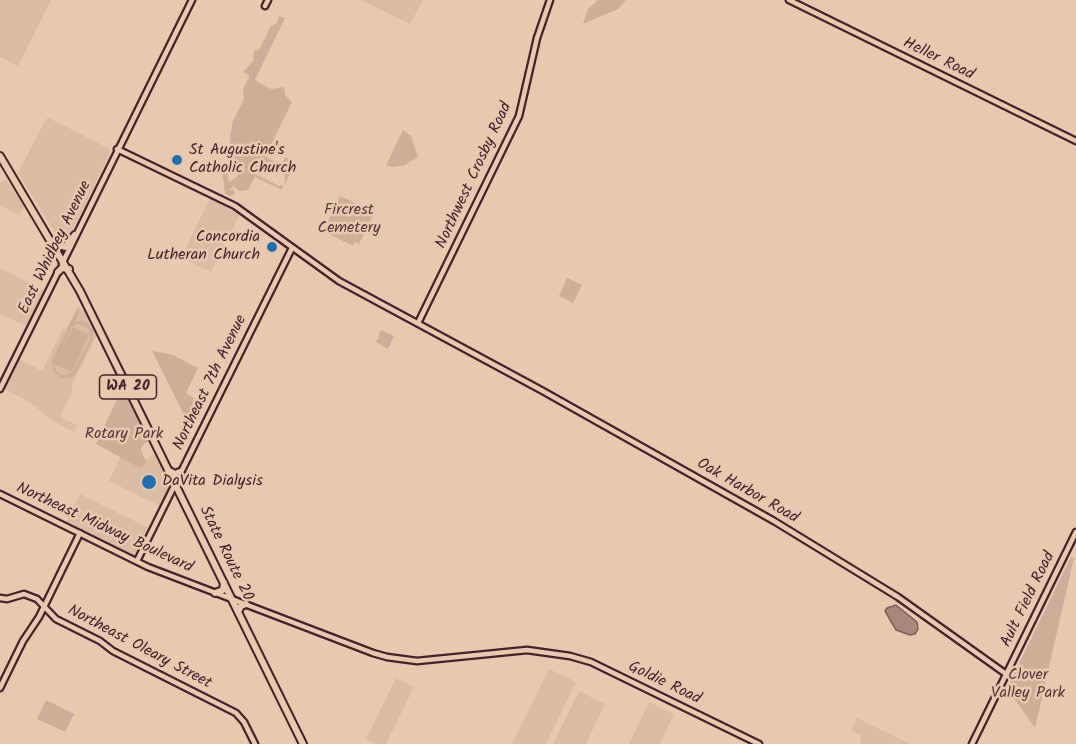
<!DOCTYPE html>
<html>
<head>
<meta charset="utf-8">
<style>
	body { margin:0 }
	canvas { display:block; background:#e7caae }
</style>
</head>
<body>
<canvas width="1076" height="744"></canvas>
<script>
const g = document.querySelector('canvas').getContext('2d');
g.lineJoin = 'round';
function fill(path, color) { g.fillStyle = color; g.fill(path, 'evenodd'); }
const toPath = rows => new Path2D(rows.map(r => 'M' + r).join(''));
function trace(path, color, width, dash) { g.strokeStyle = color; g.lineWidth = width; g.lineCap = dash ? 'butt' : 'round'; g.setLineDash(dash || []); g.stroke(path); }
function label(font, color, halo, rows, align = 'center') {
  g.font = font + ' Kalam,sans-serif'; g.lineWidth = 5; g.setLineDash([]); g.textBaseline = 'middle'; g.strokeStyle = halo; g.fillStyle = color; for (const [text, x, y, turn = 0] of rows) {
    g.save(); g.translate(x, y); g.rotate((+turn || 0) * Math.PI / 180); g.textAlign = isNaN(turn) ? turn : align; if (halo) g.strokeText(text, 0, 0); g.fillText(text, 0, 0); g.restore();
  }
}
fill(toPath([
	[0,0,51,0,18,66,0,57],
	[361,0,423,0,410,24],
	[49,118,110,149,110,153,66,244,61,242,18,173,46,119],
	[6,179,23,203,24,207,19,215,0,205,0,183],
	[210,198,240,214,211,272,181,258],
	[0,268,46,291,28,327,0,314],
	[78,306,85,312,97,335,72,384,72,393,61,414,62,418,77,425,74,432,53,421,31,403,5,389,19,359,42,371,63,328,66,329],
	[154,454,170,485,160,506,109,481,121,456,140,465],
	[80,494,149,528,134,556,66,522],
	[549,669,576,682,546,744,512,744],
	[396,678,414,687,386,744,376,744,366,739],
	[579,691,605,704,586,744,553,744],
	[649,702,674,714,660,744,629,744],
	[857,718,910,744,860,744,861,735,851,730]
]), '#dabca3');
fill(toPath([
	[598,0,626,0,618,9,583,24,588,9],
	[279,16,285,18,255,80,271,89,284,87,285,95,292,102,266,155,267,158,281,164,286,157,292,162,293,168,285,184,284,171,261,161,255,174,279,186,283,185,282,190,255,177,248,190,239,191,233,186,229,191,233,189,235,194,231,196,225,194,222,171,223,169,226,170,229,182,238,176,231,154,230,136,233,121,244,99,243,89,249,77,249,75,243,72,253,61,254,51,259,50,271,26,277,23],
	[403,130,411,136,418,157,405,165,393,167,386,165],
	[340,196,375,212,359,244,355,242,353,246,323,231],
	[567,278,582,285,573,303,559,296],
	[77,309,80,311,75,321,81,321,88,323,93,331,93,338,76,373,72,377,62,379,53,371,52,360],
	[78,324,88,328,90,333,90,339,74,370,70,374,62,375,56,371,54,364,72,372,89,335,73,327,55,363,72,327],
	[381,330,394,336,388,349,376,342],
	[152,351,173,355,198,368,186,393,194,398,188,423],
	[124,391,128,392,151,440,145,443,141,448,142,453,147,462,140,468,96,444,119,395],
	[1071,557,1074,558,1035,728,1007,688],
	[46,700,74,714,65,732,37,719]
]), '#ceae99');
const water = toPath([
	[896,605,917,622,918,629,915,634,910,635,896,630,885,611,887,608,896,605]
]);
fill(water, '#a9877a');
trace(water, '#835d5a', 1.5);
const secondary = toPath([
	[789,0,1076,141],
	[265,6,268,0],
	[117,149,235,206,339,281,541,390,774,521,898,597,1006,674],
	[62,264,192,0],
	[418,323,519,116,537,38,550,0],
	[0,389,58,272],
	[0,494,148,567,373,653,387,657,417,661,527,650,570,656,591,662,759,744],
	[137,561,292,248],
	[0,598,7,599,24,594,37,599,56,619,100,641,113,651,236,713,244,722,255,744],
	[0,688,23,641,39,617,80,533],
	[972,744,1076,532]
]);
const primary = toPath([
	[0,156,80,291,303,744],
	[55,244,65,247,75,235],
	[58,272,62,268,69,269],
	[168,470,175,474,180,472],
	[215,593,223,590,224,583],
	[238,612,241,606,246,604]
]);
trace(secondary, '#4a1f2b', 9);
trace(primary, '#4a1f2b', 10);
trace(secondary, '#e7caae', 4.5);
trace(primary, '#e7caae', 6);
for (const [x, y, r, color] of [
	[177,160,6,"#1f6fb2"],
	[272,247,6,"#1f6fb2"],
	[149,482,8,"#1f6fb2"]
]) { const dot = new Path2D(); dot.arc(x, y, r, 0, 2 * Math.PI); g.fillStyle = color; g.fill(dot); trace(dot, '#e7caae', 2); }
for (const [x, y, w] of [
	[128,387,57]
]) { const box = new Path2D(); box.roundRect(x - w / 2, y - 12, w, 24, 4.5); g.fillStyle = '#e7caae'; g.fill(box); trace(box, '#4a1f2b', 1.5); }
label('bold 15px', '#4a1f2b', null, [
	["WA 20",128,387]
]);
label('16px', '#4a1f2b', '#e7caae', [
	["Heller Road",938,60,26],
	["Northwest Crosby Road",475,176,-65],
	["East Whidbey Avenue",56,248,-64],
	["Northeast 7th Avenue",211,383,-64],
	["Oak Harbor Road",747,492,30],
	["Northeast Midway Boulevard",104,529,25],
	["State Route 20",225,554,64],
	["Ault Field Road",1029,600,-64],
	["Northeast Oleary Street",139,648,28],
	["Goldie Road",664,684,26]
]);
label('16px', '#4a1f2b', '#e7caae', [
	["St Augustine's",189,151],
	["Catholic Church",189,169],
	["Concordia",260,238,"right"],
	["Lutheran Church",260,256,"right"],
	["DaVita Dialysis",162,482]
], 'left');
label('16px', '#5e343c', '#e7caae', [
	["Fircrest",349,211],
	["Cemetery",349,229],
	["Rotary Park",124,435],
	["Clover",1028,676],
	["Valley Park",1028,694]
]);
</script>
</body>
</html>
